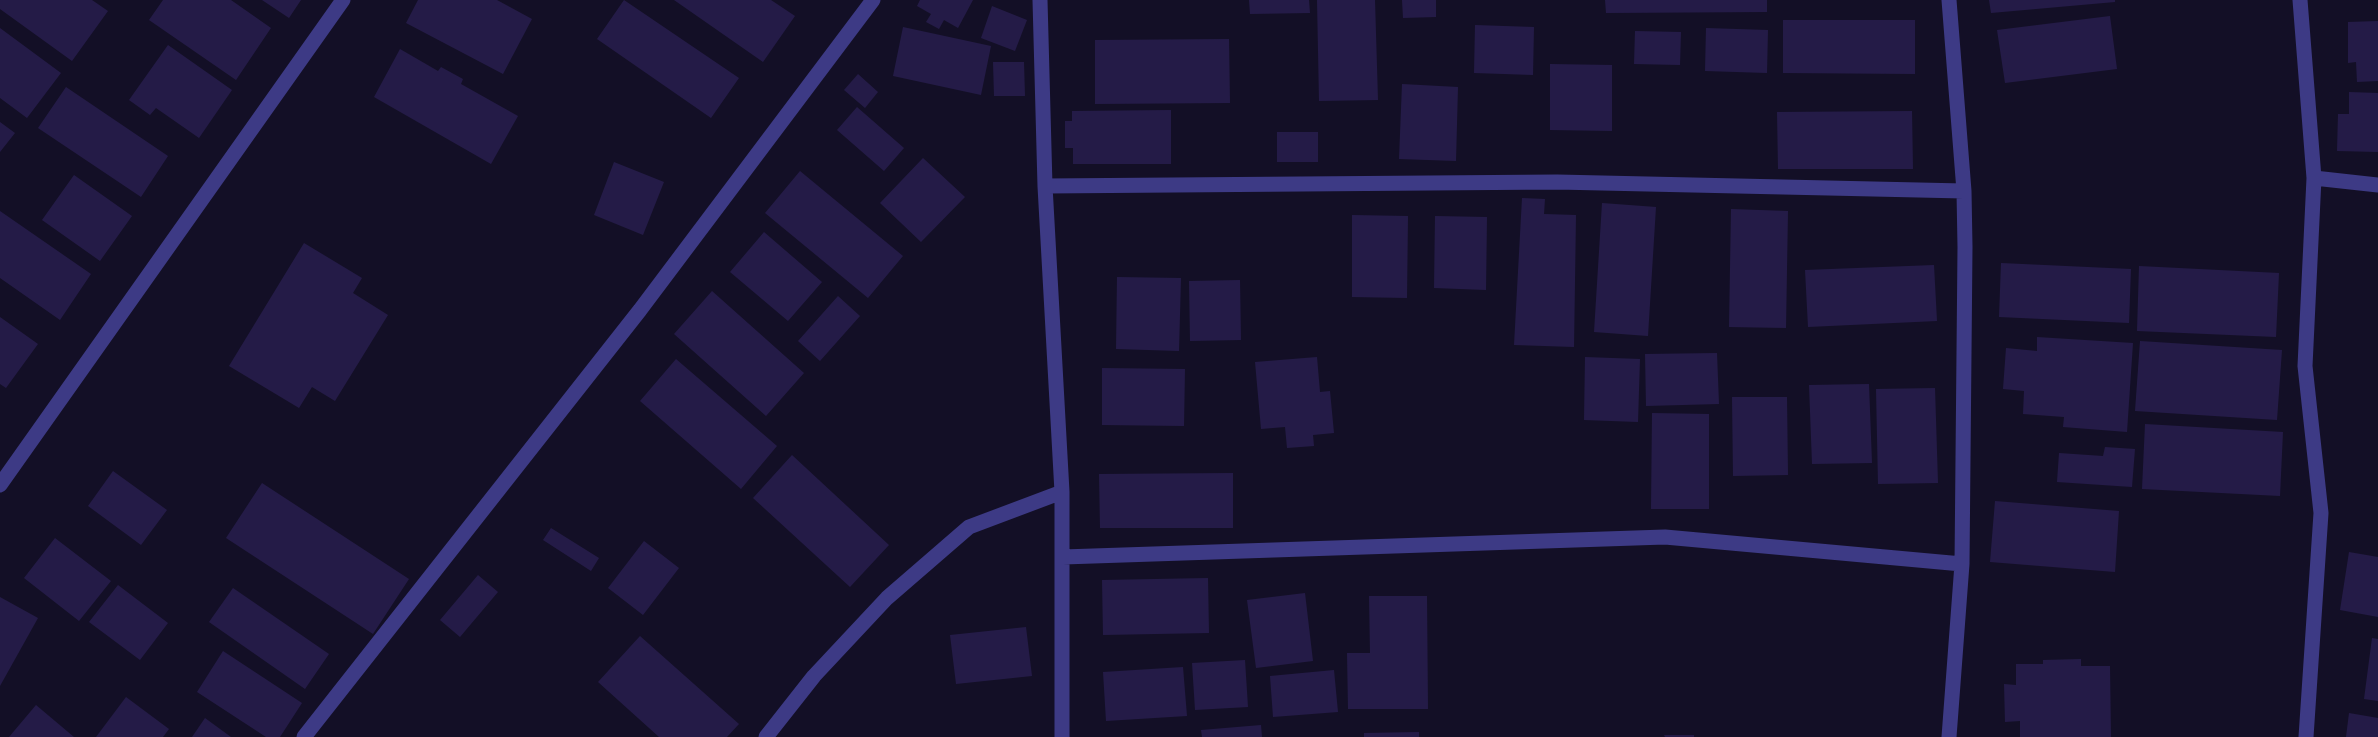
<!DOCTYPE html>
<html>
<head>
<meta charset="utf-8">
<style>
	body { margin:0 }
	canvas { display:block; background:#130f26 }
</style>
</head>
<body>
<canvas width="2378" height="737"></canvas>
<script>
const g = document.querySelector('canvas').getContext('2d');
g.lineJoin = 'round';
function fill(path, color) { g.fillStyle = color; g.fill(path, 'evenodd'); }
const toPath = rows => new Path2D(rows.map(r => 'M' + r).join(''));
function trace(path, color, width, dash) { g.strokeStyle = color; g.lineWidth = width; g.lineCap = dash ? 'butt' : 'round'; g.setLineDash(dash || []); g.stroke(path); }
fill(toPath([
	[0,0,92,0,108,11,72,61,0,9],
	[163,0,231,0,271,28,236,80,149,20],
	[262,0,301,0,289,18],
	[418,0,497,0,532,19,503,74,406,23],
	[624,0,739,78,711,118,597,39],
	[674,0,771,0,795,16,763,62],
	[920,0,973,0,958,28,944,20,939,29,926,22,931,14,917,6],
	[1249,0,1309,0,1310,13,1250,14],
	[1317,0,1375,0,1378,100,1319,101],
	[1402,0,1436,0,1436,17,1403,18],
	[1605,0,1767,0,1767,12,1606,13],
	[1989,0,2115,0,2115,2,1991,13],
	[992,6,1027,20,1015,51,981,38],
	[2110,16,2117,69,2005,83,1997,30],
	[1783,20,1915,20,1915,74,1783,73],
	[2378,21,2378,81,2357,82,2356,62,2348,63,2348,22],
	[1475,25,1534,27,1533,75,1474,73],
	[903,27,991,46,981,95,893,76],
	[0,28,61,73,27,118,0,98],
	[1706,28,1768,30,1767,73,1705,71],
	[1635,31,1681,32,1680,65,1634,64],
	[1229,39,1230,103,1095,104,1095,40],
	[168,45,232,90,199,138,156,108,150,115,129,100],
	[400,49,438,71,441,67,463,79,461,84,518,116,491,164,374,97],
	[993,62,1024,62,1025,96,994,96],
	[1550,64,1612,65,1612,131,1550,130],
	[858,74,878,92,865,108,844,90],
	[1402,84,1458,87,1456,161,1399,159],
	[66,87,168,156,141,197,38,128],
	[2349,92,2378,93,2378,152,2337,151,2338,114,2349,114],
	[857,107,904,148,884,171,837,130],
	[1171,110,1171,164,1073,164,1073,148,1065,148,1065,121,1072,121,1072,111],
	[1912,111,1913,169,1778,169,1777,112],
	[0,122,15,133,0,152],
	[1277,132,1318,132,1318,162,1277,162],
	[923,158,965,197,921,242,880,203],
	[614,162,664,182,643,235,594,215],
	[800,171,903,256,868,298,765,213],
	[74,175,132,216,100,261,42,220],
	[1522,198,1545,199,1544,214,1576,215,1574,347,1514,345],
	[1602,203,1656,207,1648,336,1594,332],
	[1731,209,1788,211,1786,328,1729,327],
	[0,211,91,274,60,320,0,278],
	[1352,215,1408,216,1407,298,1352,297],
	[1435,216,1487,217,1486,290,1434,288],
	[764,232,822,282,788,321,730,272],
	[304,243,362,278,353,293,388,315,335,401,312,387,299,408,229,366],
	[2001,263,2131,269,2129,323,1999,317],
	[1934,265,1937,321,1808,327,1805,270],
	[2139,266,2279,273,2276,337,2137,331],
	[1117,277,1181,278,1179,351,1116,349],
	[1240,280,1241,340,1190,341,1189,281],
	[712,291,804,373,766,416,674,334],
	[838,296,860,316,820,361,798,341],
	[0,317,38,344,6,388,0,384],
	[2037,337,2133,343,2127,432,2063,427,2064,417,2023,414,2024,391,2003,389,2006,348,2037,351],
	[2140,341,2282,350,2277,420,2135,411],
	[1717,353,1719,404,1646,406,1645,354],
	[1317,357,1320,392,1330,391,1334,433,1313,435,1314,446,1287,448,1285,427,1261,429,1255,362],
	[1585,357,1640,359,1638,422,1584,420],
	[676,359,777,446,741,489,640,401],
	[1102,368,1185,369,1184,426,1102,425],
	[1869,384,1872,463,1812,464,1809,385],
	[1935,388,1938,483,1878,484,1876,389],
	[1732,397,1787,397,1788,475,1733,476],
	[1652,413,1709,414,1709,509,1651,509],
	[2145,424,2283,432,2280,496,2142,489],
	[2105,447,2135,449,2132,487,2057,482,2059,453,2103,456],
	[792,455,889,545,850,587,753,498],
	[113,471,167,510,141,545,88,506],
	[1233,473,1233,528,1100,528,1099,474],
	[262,483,409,579,373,634,226,538],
	[1995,501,2119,511,2115,572,1990,562],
	[551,528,599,558,591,571,543,540],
	[55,538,111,581,79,621,24,578],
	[644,541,679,568,643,615,608,588],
	[2349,552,2378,557,2378,617,2340,610],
	[478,575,498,592,460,637,440,620],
	[1208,578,1209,633,1103,635,1102,580],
	[118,585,168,623,140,660,89,622],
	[233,588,329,654,305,689,209,622],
	[1305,593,1313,661,1256,668,1247,600],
	[1369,596,1427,596,1428,709,1348,709,1347,653,1370,653],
	[0,597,38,618,0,686],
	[1026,627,1032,676,956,684,950,635],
	[640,636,739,724,727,737,659,737,598,682],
	[2372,638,2378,639,2378,701,2364,699],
	[223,651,302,703,280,737,266,737,197,692],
	[2081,659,2081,666,2110,666,2111,737,2020,737,2020,721,2005,722,2004,684,2016,685,2016,664,2043,664,2043,660],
	[1245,660,1248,707,1195,710,1192,663],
	[1183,667,1187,716,1106,721,1103,672],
	[1334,670,1338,712,1273,717,1270,676],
	[126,697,169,729,163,737,96,737],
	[36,705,74,737,9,737],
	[2349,713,2378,718,2378,737,2346,737],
	[205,718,231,737,192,737],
	[1261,725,1262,737,1202,737,1201,730],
	[1419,732,1419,737,1364,737,1364,733],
	[1664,735,1694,735,1694,737,1665,737]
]), '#241b47');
trace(toPath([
	[1040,0,1045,186,1062,492,1062,737],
	[2300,0,2314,178,2305,366,2321,513,2306,737],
	[2314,178,2378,185],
	[1045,186,1557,182,1964,191],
	[0,485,343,0],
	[1063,557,1665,537,1962,564],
	[304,737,640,310,873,0],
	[766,737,814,676,887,598,969,527,1062,492],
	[1949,737,1962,564,1965,247,1964,191,1949,0]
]), '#3d3a85', 15);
</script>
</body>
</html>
